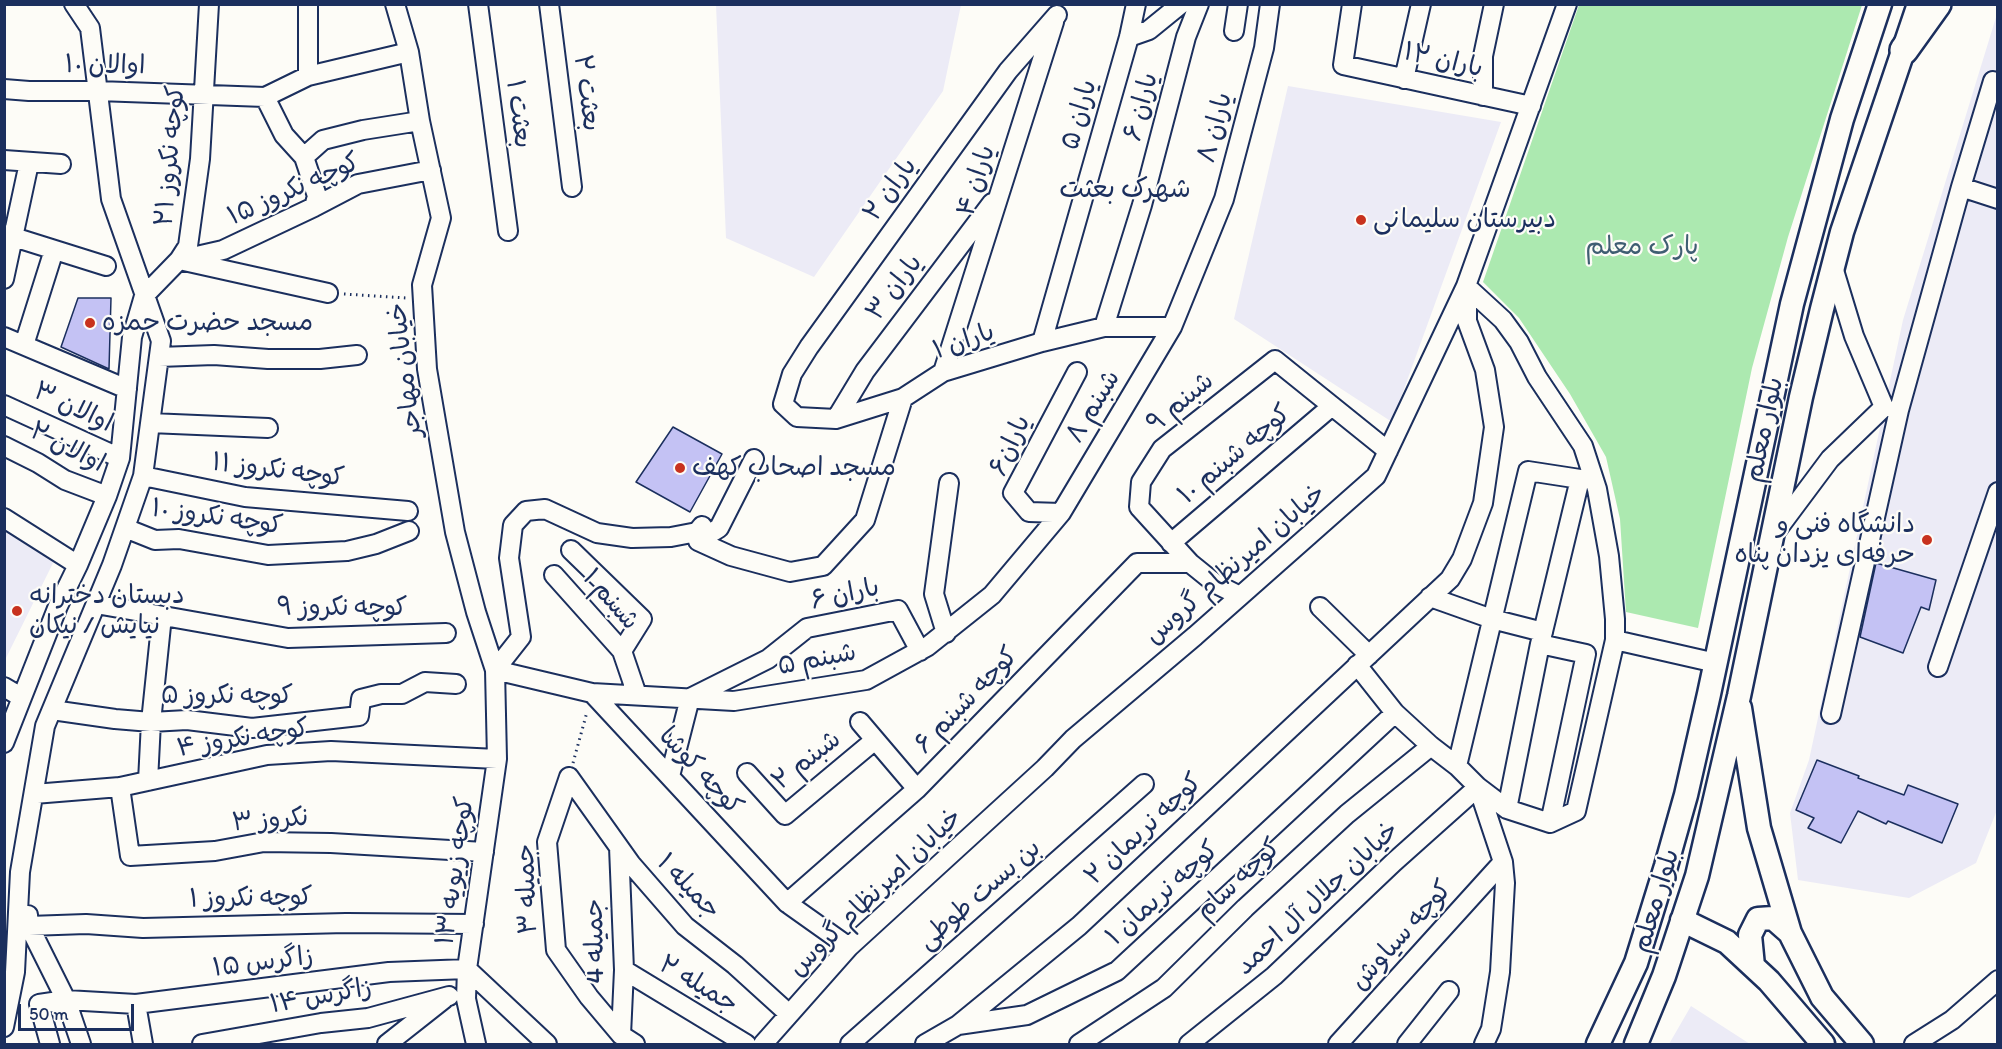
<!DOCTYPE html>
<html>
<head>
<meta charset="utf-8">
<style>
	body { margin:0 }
	#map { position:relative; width:2002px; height:1049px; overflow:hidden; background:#fdfcf7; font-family:Itim,sans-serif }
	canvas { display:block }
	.frame { position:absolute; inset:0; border:6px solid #1b2f5e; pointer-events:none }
	.scale { position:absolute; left:18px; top:1004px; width:116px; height:27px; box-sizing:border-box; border:3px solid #1b2f5e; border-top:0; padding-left:8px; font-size:18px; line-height:21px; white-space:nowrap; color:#1b2f5e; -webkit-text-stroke:4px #fdfcf7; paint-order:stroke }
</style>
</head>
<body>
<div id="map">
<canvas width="2002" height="1049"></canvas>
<div class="frame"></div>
<div class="scale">50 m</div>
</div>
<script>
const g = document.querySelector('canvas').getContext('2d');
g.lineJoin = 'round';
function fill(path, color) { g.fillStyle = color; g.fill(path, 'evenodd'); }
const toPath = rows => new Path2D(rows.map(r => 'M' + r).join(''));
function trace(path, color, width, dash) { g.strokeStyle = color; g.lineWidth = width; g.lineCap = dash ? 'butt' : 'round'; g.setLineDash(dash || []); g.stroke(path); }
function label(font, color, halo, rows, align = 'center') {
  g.font = font + ' Itim,"Playpen Sans Arabic",sans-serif'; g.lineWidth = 4.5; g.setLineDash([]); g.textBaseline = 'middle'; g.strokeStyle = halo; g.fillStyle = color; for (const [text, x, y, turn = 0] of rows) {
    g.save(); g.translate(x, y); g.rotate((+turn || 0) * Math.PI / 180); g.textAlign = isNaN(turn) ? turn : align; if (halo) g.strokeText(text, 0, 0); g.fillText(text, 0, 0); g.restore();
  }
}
fill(toPath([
	[716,5,961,5,943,91,814,277,726,238],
	[1997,14,1997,810,1976,863,1909,898,1798,880,1790,813,1809,760,1903,320],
	[1288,86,1501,122,1392,422,1234,319],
	[5,532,54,561,5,660],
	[1691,1006,1750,1044,1669,1044]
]), '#ecebf6');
fill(toPath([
	[1579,5,1862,5,1788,237,1752,368,1698,628,1626,612,1620,519,1606,457,1570,394,1519,318,1483,282]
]), '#ace9b0');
const building = toPath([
	[78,298,111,298,109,369,61,347,78,298],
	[673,427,722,454,690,512,636,482,673,427],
	[1876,563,1936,580,1929,610,1921,607,1903,653,1860,637,1876,563],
	[1817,760,1859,776,1858,778,1904,795,1908,785,1958,804,1942,843,1888,821,1886,824,1858,811,1841,843,1808,828,1814,818,1796,810,1817,760]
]);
fill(building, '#c4c2f4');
trace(building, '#1b2f5e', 1.5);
const minor = toPath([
	[308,4,308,76],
	[395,4,409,52,420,121,441,218,422,285,427,369,455,532,476,612,495,670,497,759,467,969,547,1044],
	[478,4,508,231],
	[549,4,572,187],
	[1352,4,1343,65,1531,106],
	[1057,15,1008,71,809,347,792,374,783,404,797,417,836,419,903,398,943,372,1042,342,1104,327,1172,327],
	[1234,31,1238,4],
	[1129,37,1149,30,1181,4],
	[1404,79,1421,4],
	[4,89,29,91,98,91,265,97,308,76,409,52],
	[1483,96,1483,56,1494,4],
	[265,97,284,135,304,157,317,196,314,207],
	[304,157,323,140,363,130,420,121],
	[4,160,61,164],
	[1961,187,1998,199],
	[4,234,106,266],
	[179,260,223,250,314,207,358,184,431,170],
	[184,261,328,293],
	[4,279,29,163],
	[1104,327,1142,205,1186,37,1199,4],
	[4,337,127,389],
	[1042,342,1129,37,1136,4],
	[24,345,54,250],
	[159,357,214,355,268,359,320,359,357,355],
	[943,372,1054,22],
	[4,405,120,458],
	[836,419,865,371,992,203],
	[150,423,268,428],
	[4,446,38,463,65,480,107,496],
	[754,459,719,528,698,541,731,556,790,572,823,566,865,520,903,398],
	[143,476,245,497,408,511],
	[1061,513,1029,512,1013,493,1077,372],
	[4,518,78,565],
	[125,528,155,540,179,539,268,555,347,551,376,544,409,531],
	[1774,534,1830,459,1884,407,1854,336,1833,267],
	[1171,543,1332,406],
	[571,550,642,619,622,651],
	[554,575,622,651,637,695],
	[1240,596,1216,584,1190,563,1139,507,1141,482,1162,449,1275,360,1388,451],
	[1430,597,1492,619,1543,632],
	[96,604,288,638,446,633],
	[1320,607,1369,655],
	[946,633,934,594,949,483],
	[1615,640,1716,663],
	[1540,644,1586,654,1550,823],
	[1357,665,1395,713,1431,746,1457,766,1478,787,1507,809,1550,823,1576,811,1615,640,1615,619,1609,556,1597,489,1583,446,1537,377,1519,342,1503,320,1466,286],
	[1938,667,1998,492],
	[495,670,592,693,787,903,849,947],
	[495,670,521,637,509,558,513,525,526,511,545,509,597,533,632,538,671,537,697,532,702,526],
	[4,687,21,697],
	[592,693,734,701,866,680,928,646,992,595,1061,513,1172,327,1224,199,1264,48,1270,4],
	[52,710,115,719,151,722,187,720,252,728,359,716,361,699,381,694,402,694,425,682,456,684],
	[1831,714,1899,410,1961,187,1993,81],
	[860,722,917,789],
	[4,743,58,606,78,565,107,496,120,458,132,337,144,296,179,260,188,246,200,159,209,4],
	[1457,766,1528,471,1580,479,1540,644,1507,809],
	[747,773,785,815,875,740],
	[670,776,690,698,768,659,807,628,898,610,920,651],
	[569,777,631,864,685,926,735,965,789,1014],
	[569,777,547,842,556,950,589,997,621,1035,635,1044],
	[148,781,151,722,162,616],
	[120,787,130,856,215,851,264,842,331,843,484,852],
	[1478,787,1503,862,1505,883,1500,972,1491,1029,1484,1044],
	[34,794,120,787,267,755,331,751,497,759],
	[619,847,624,970,621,1035],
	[787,903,917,789,1137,563,1190,563],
	[28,915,29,926,66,1000,81,1044],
	[29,926,86,924,143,928,346,923,474,924],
	[624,970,746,1044],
	[136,1004,143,1044],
	[958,1025,1079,926,1450,579,1462,559,1483,503,1494,427,1485,370,1467,321,1467,291],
	[4,1027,15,972,20,872,45,726,112,565,143,476,161,341,111,199,90,28,74,4],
	[50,1044,39,1004,66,1000,136,1004,389,972,467,969,466,999,476,1044],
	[202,1044,321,1023,368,1018,449,996],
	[387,1044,444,999],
	[763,1044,849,947,1045,768,1073,739,1195,636,1376,476,1466,286,1567,4],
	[850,1044,1144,784],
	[925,1044,958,1025,1027,1015,1117,971,1395,713],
	[1079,1044,1164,988,1245,908,1347,814,1431,746],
	[1189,1044,1274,976,1394,862,1478,787],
	[1338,1044,1503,862],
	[1407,1044,1449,991],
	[1914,1044,1952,1020,1998,980]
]);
const major = toPath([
	[1740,708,1759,828,1790,933,1822,997,1862,1044],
	[1682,920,1727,942,1769,981,1823,1044],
	[1753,966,1750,935,1758,919,1773,918,1790,933],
	[1598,1044,1636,963,1666,866,1686,795,1709,694,1792,304,1842,119,1880,4],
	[1636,1044,1664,976,1697,876,1739,696,1801,397,1822,309,1842,232,1919,4]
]);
const highway = toPath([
	[1904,50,1937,4]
]);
trace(minor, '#1b2f5e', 22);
trace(major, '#1b2f5e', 27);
trace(highway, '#1b2f5e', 32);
trace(toPath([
	[344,294,406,298],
	[573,763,587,712]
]), '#1b2f5e', 3, [1.5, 4.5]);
trace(minor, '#fdfcf7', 18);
trace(major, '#fdfcf7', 22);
trace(highway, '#fdfcf7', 27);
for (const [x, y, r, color] of [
	[1361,220,6,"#c8321e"],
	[90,323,6,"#c8321e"],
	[680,468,6,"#c8321e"],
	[1927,540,6,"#c8321e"],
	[17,611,6,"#c8321e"]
]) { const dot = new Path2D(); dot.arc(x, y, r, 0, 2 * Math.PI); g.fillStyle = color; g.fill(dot); trace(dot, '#fdfcf7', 2); }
label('26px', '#1b2f5e', '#fdfcf7', [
	["باران ۱۲",1443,61,13],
	["اوالان ۱۰",105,66,1],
	["بعثت ۲",586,93,83],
	["یاران ۶",1142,107,-75],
	["بعثت ۱",518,114,83],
	["یاران ۵",1080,115,-74],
	["یاران ۸",1216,128,-75],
	["کوچه نکروز ۲۱",171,156,-85],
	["یاران ۴",977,181,-72],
	["کوچه نکروز ۱۵",294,190,-24],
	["یاران ۲",891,190,-54],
	["یاران ۳",895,288,-53],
	["یاران ۱",964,342,-19],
	["خیابان مهاجر",406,370,-97],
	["شبنم ۹",1181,403,-40],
	["شبنم ۸",1094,407,-59],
	["اوالان ۳",73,408,25],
	["بلوار معلم",1765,430,-78],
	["یاران۶",1011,446,-65],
	["اوالان ۲",67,448,27],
	["کوچه شبنم ۱۰",1235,455,-40],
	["کوچه نکروز ۱۱",278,471,7],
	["کوچه نکروز ۱۰",217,518,8],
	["خیابان امیرنظام گروس",1236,565,-41],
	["باران ۶",845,595,-12],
	["شبنم ۱",610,600,49],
	["کوچه نکروز ۹",342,608],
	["شبنم ۵",817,660,-11],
	["کوچه نکروز ۵",227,696],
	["کوچه شبنم ۶",967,701,-46],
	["کوچه نکروز ۴",243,739,-9],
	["شبنم ۲",807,761,-38],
	["کوچه کوشا",700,772,47],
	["نکروز ۳",270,821,-4],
	["کوچه نریمان ۲",1144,830,-43],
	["کوچه زیویه ۱۳",456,871,-82],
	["کوچه سام",1239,880,-43],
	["جمیله ۱",688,887,46],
	["جمیله ۳",528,889,-92],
	["خیابان امیرنظام گروس",876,893,-44],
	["کوچه نریمان ۱",1163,894,-42],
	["بن بست طوطی",980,895,-41],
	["کوچه نکروز ۱",251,899,-1],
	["خیابان جلال آل احمد",1318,899,-43],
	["بلوار معلم",1657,901,-73],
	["کوچه سیاوش",1402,936,-48],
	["جمیله 4",596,941,-91],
	["زاگرس ۱۵",263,963,-7],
	["جمیله ۲",698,985,31],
	["زاگرس ۱۴",321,997,-10]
]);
label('26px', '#1b2f5e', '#fdfcf7', [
	["دبیرستان سلیمانی",1373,220],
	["مسجد حضرت حمزه",102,323],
	["مسجد اصحاب کهف",692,468],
	["دانشگاه فنی و",1915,525,"right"],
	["حرفه‌ای یزدان پناه",1915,555,"right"],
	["دبستان دخترانه",29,596],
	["نیایش / نیکان",29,626]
], 'left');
label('26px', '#3f5e72', '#fdfcf7', [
	["پارک معلم",1642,247]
]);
label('27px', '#1b2f5e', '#fdfcf7', [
	["شهرک بعثت",1125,190]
]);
</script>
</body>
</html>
